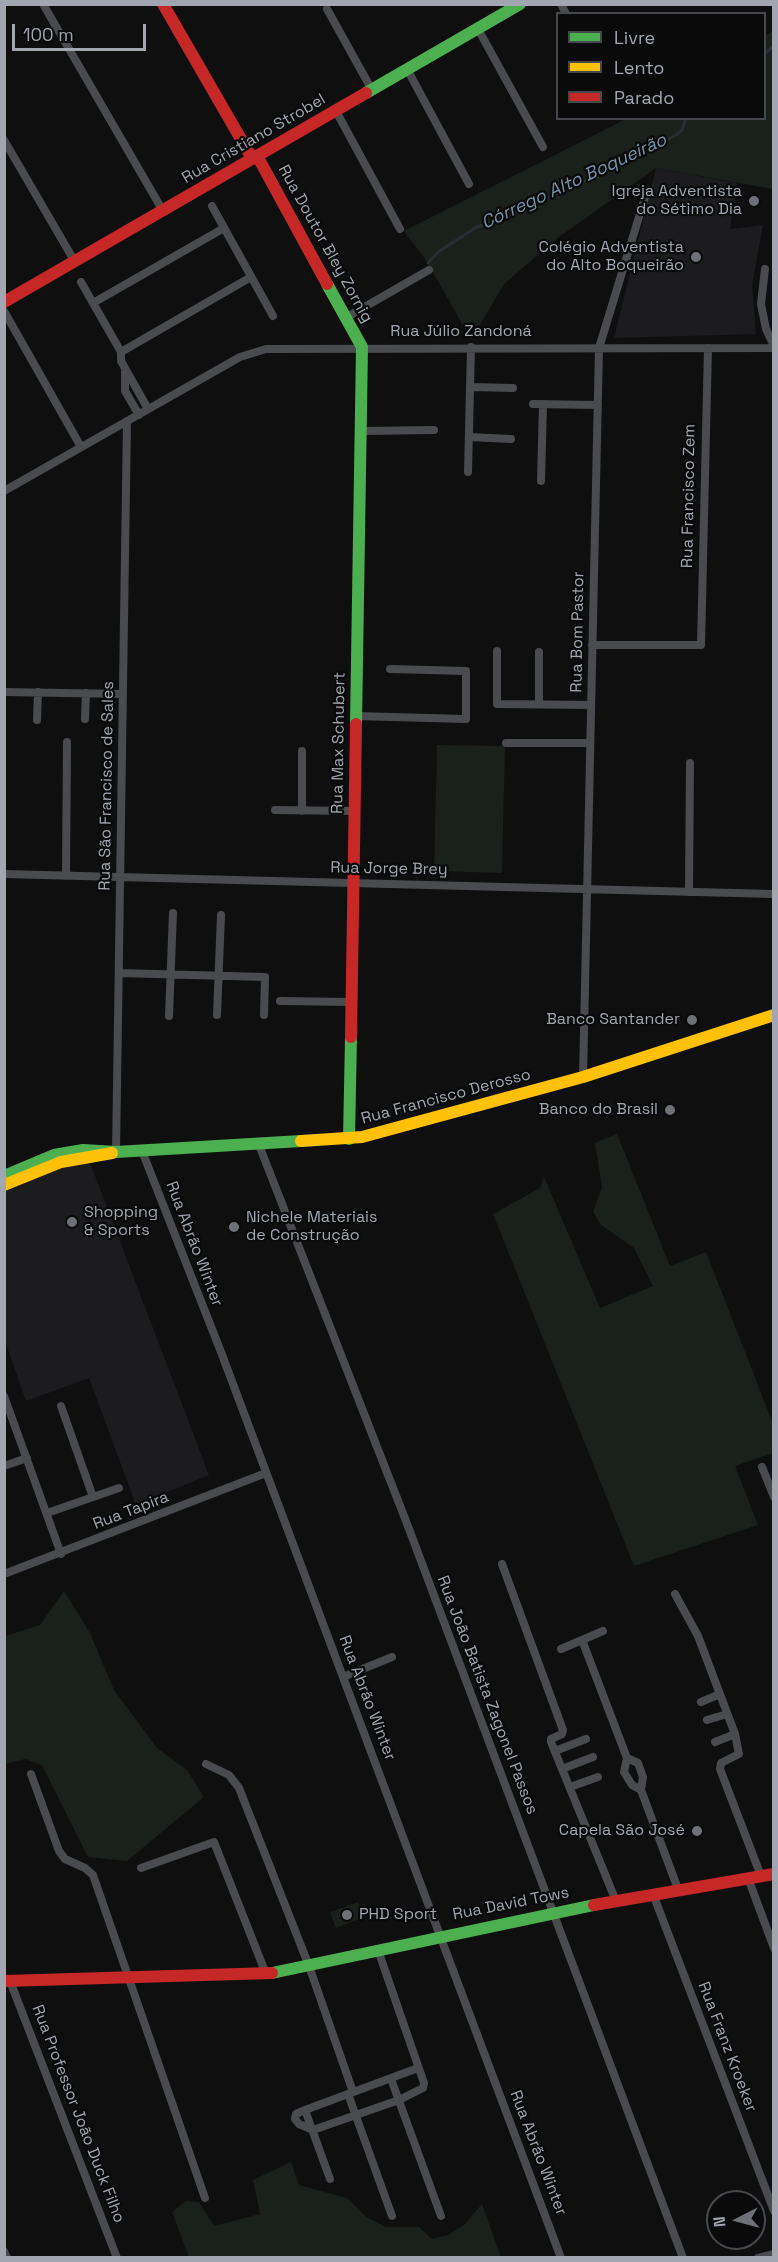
<!DOCTYPE html>
<html>
<head>
<meta charset="utf-8">
<style>
	body { margin:0 }
	#map { position:relative; width:778px; height:2262px; overflow:hidden; background:#0f0f10; font-family:"Space Grotesk",sans-serif }
	canvas { display:block }
	.frame { position:absolute; inset:0; border:6px solid #a1a6b0; pointer-events:none }
	.legend { position:absolute; left:556px; top:12px; width:210px; height:108px; box-sizing:border-box; background:#0a0a0b; border:2px solid #46484d; margin:0; padding:8px 10px; list-style:none; font-size:18px; color:#a1a6b0 }
	.legend li { display:flex; align-items:center; gap:12px; height:30px }
	.legend b { width:30px; border:2px solid #46484d }
	.north { position:absolute; left:706px; top:2190px; width:60px; height:60px; box-sizing:border-box; background:#0a0a0b; border:2px solid #46484d; border-radius:50%; rotate:264deg; font-size:16px; font-weight:700; line-height:24px; text-align:center; color:#a1a6b0 }
	.north::after { content:''; display:block; margin:auto; width:21px; height:27px; background:#6e7178; clip-path:polygon(50% 0,100% 100%,50% 72%,0 100%) }
	.scale { position:absolute; left:12px; top:24px; width:134px; height:27px; box-sizing:border-box; border:3px solid #a1a6b0; border-top:0; padding-left:8px; font-size:18px; line-height:21px; white-space:nowrap; color:#a1a6b0; -webkit-text-stroke:4px #0a0a0b; paint-order:stroke }
</style>
</head>
<body>
<div id="map">
<canvas width="778" height="2262"></canvas>
<div class="frame"></div>
<ul class="legend">
<li><b style="height:8px;background:#4caf50"></b>Livre</li>
<li><b style="height:8px;background:#ffc107"></b>Lento</li>
<li><b style="height:8px;background:#c62828"></b>Parado</li>
</ul>
<div class="north">N</div>
<div class="scale">100 m</div>
</div>
<script>
const g = document.querySelector('canvas').getContext('2d');
g.lineJoin = 'round';
function fill(path, color) { g.fillStyle = color; g.fill(path, 'evenodd'); }
const toPath = rows => new Path2D(rows.map(r => 'M' + r).join(''));
function trace(path, color, width, dash) { g.strokeStyle = color; g.lineWidth = width; g.lineCap = dash ? 'butt' : 'round'; g.setLineDash(dash || []); g.stroke(path); }
function label(font, color, halo, rows, align = 'center') {
  g.font = font + ' "Space Grotesk",sans-serif'; g.lineWidth = 4.5; g.setLineDash([]); g.textBaseline = 'middle'; g.strokeStyle = halo; g.fillStyle = color; for (const [text, x, y, turn = 0] of rows) {
    g.save(); g.translate(x, y); g.rotate((+turn || 0) * Math.PI / 180); g.textAlign = isNaN(turn) ? turn : align; if (halo) g.strokeText(text, 0, 0); g.fillText(text, 0, 0); g.restore();
  }
}
fill(toPath([
	[656,168,737,183,730,229,763,225,752,285,756,334,614,338],
	[89,1160,209,1475,136,1505,89,1378,26,1401,5,1341,5,1189,56,1168]
]), '#1c1c1e');
fill(toPath([
	[773,31,773,189,656,168,559,237,504,284,471,340,428,263,404,231,626,119,764,118,765,36],
	[437,745,505,746,502,873,434,871],
	[617,1134,670,1266,706,1252,774,1426,773,1453,735,1466,758,1525,634,1566,493,1214,540,1188,544,1177,600,1308,653,1286,634,1248,601,1225,593,1212,602,1187,595,1143],
	[64,1591,90,1633,114,1690,157,1748,187,1770,204,1797,127,1861,88,1857,42,1765,25,1759,5,1764,5,1636,40,1625],
	[358,1902,364,1917,336,1928,330,1912],
	[291,2162,299,2185,347,2198,365,2216,386,2227,419,2227,432,2239,448,2235,464,2225,482,2204,501,2257,189,2257,172,2212,186,2201,199,2202,214,2226,260,2214,253,2180]
]), '#1a201b');
trace(toPath([
	[764,54,774,46],
	[428,263,438,252,477,227,503,218,583,182,676,135,682,130,686,118]
]), '#282f34', 3);
trace(toPath([
	[43,4,163,211],
	[561,4,566,14],
	[327,9,372,90],
	[478,29,543,147],
	[407,69,469,184],
	[336,111,400,229],
	[4,140,75,262],
	[212,206,273,316],
	[765,269,761,304,766,329,774,346],
	[81,282,121,352,121,361,148,409],
	[93,303,224,228],
	[4,311,81,447],
	[347,317,429,270],
	[121,352,251,277],
	[125,371,125,391,139,415],
	[470,387,513,388],
	[533,404,598,405],
	[361,431,434,430],
	[469,437,511,439],
	[468,472,471,347],
	[541,481,543,404],
	[4,491,240,357,266,349,774,348],
	[592,645,701,645,708,348],
	[497,651,497,704,591,705],
	[4,692,123,694],
	[539,704,539,652],
	[356,716,466,719,466,671,390,669],
	[85,719,86,693],
	[37,720,38,692],
	[506,743,590,743],
	[275,810,354,811],
	[302,811,302,751],
	[4,874,774,894],
	[66,876,67,742],
	[689,892,690,763],
	[119,973,265,977,264,1015],
	[280,1001,351,1002],
	[217,1015,221,915],
	[169,1016,173,913],
	[583,1077,599,348,646,194],
	[259,1145,406,1521,683,2258],
	[142,1151,221,1352,561,2258],
	[116,1152,127,421],
	[4,1396,61,1554],
	[61,1406,93,1497],
	[4,1466,27,1458],
	[762,1467,774,1497],
	[47,1513,119,1488],
	[502,1564,563,1730,562,1734,551,1739,551,1742,616,1901],
	[4,1574,266,1473],
	[675,1594,698,1636,735,1734,739,1754,721,1763,720,1769,761,1876],
	[582,1640,627,1758],
	[561,1649,603,1631],
	[343,1677,392,1657],
	[701,1702,720,1694],
	[707,1720,727,1714],
	[715,1742,735,1734],
	[555,1751,586,1739],
	[627,1758,638,1763,643,1777,641,1790,632,1785,624,1772,627,1758],
	[206,1764,229,1775,239,1788,309,1966,353,2092],
	[562,1769,593,1757],
	[31,1774,59,1851,65,1859,85,1868,93,1875,205,2198],
	[570,1787,598,1777],
	[641,1790,678,1889],
	[141,1868,214,1842,266,1974],
	[748,1878,774,1948],
	[653,1894,774,2211],
	[378,1950,424,2083,423,2088,399,2100,313,2130,299,2124,295,2119,296,2114,305,2110,418,2068],
	[10,1981,117,2258],
	[391,2079,441,2216],
	[348,2094,392,2216],
	[305,2110,330,2179],
	[4,2251,7,2258],
	[758,2258,774,2254]
]), '#4a4b4e', 8);
trace(toPath([
	[366,93,520,4],
	[327,284,362,347,356,724],
	[349,1139,351,1037],
	[4,1176,54,1155,83,1150,116,1152,301,1141],
	[272,1973,594,1905]
]), '#4caf50', 12);
trace(toPath([
	[301,1141,362,1137,583,1077,774,1015],
	[4,1185,61,1162,112,1153]
]), '#ffc107', 12);
trace(toPath([
	[163,4,249,153,260,161,327,284],
	[4,302,366,93],
	[351,1037,356,724],
	[594,1905,774,1874],
	[4,1981,272,1973]
]), '#c62828', 12);
for (const [x, y, r, color] of [
	[754,201,6,"#6e7178"],
	[696,257,6,"#6e7178"],
	[692,1020,6,"#6e7178"],
	[670,1110,6,"#6e7178"],
	[72,1222,6,"#6e7178"],
	[234,1227,6,"#6e7178"],
	[697,1831,6,"#6e7178"],
	[347,1915,6,"#6e7178"]
]) { const dot = new Path2D(); dot.arc(x, y, r, 0, 2 * Math.PI); g.fillStyle = color; g.fill(dot); trace(dot, '#0a0a0b', 2); }
label('16px', '#a1a6b0', '#0a0a0b', [
	["Rua Cristiano Strobel",254,139,-30],
	["Rua Doutor Bley Zornig",325,244,61],
	["Rua Júlio Zandoná",461,332],
	["Rua Francisco Zem",689,496,-89],
	["Rua Bom Pastor",578,632,-89],
	["Rua Max Schubert",339,743,-89],
	["Rua São Francisco de Sales",107,786,-89],
	["Rua Jorge Brey",389,869,1],
	["Rua Francisco Derosso",446,1097,-15],
	["Rua Abrão Winter",194,1244,69],
	["Rua Tapira",131,1511,-21],
	["Rua João Batista Zagonel Passos",487,1695,69],
	["Rua Abrão Winter",367,1698,69],
	["Rua David Tows",511,1904,-11],
	["Rua Franz Kroeker",727,2047,69],
	["Rua Professor João Duck Filho",78,2114,69],
	["Rua Abrão Winter",538,2153,69]
]);
label('16px', '#a1a6b0', '#0a0a0b', [
	["Igreja Adventista",742,192],
	["do Sétimo Dia",742,210],
	["Colégio Adventista",684,248],
	["do Alto Boqueirão",684,266],
	["Banco Santander",680,1020],
	["Banco do Brasil",658,1110],
	["Shopping",84,1213,"left"],
	["& Sports",84,1231,"left"],
	["Nichele Materiais",246,1218,"left"],
	["de Construção",246,1236,"left"],
	["Capela São José",685,1831],
	["PHD Sport",359,1915,"left"]
], 'right');
label('italic 18px', '#7994aa', '#0a0a0b', [
	["Córrego Alto Boqueirão",574,182,-25]
]);
</script>
</body>
</html>
